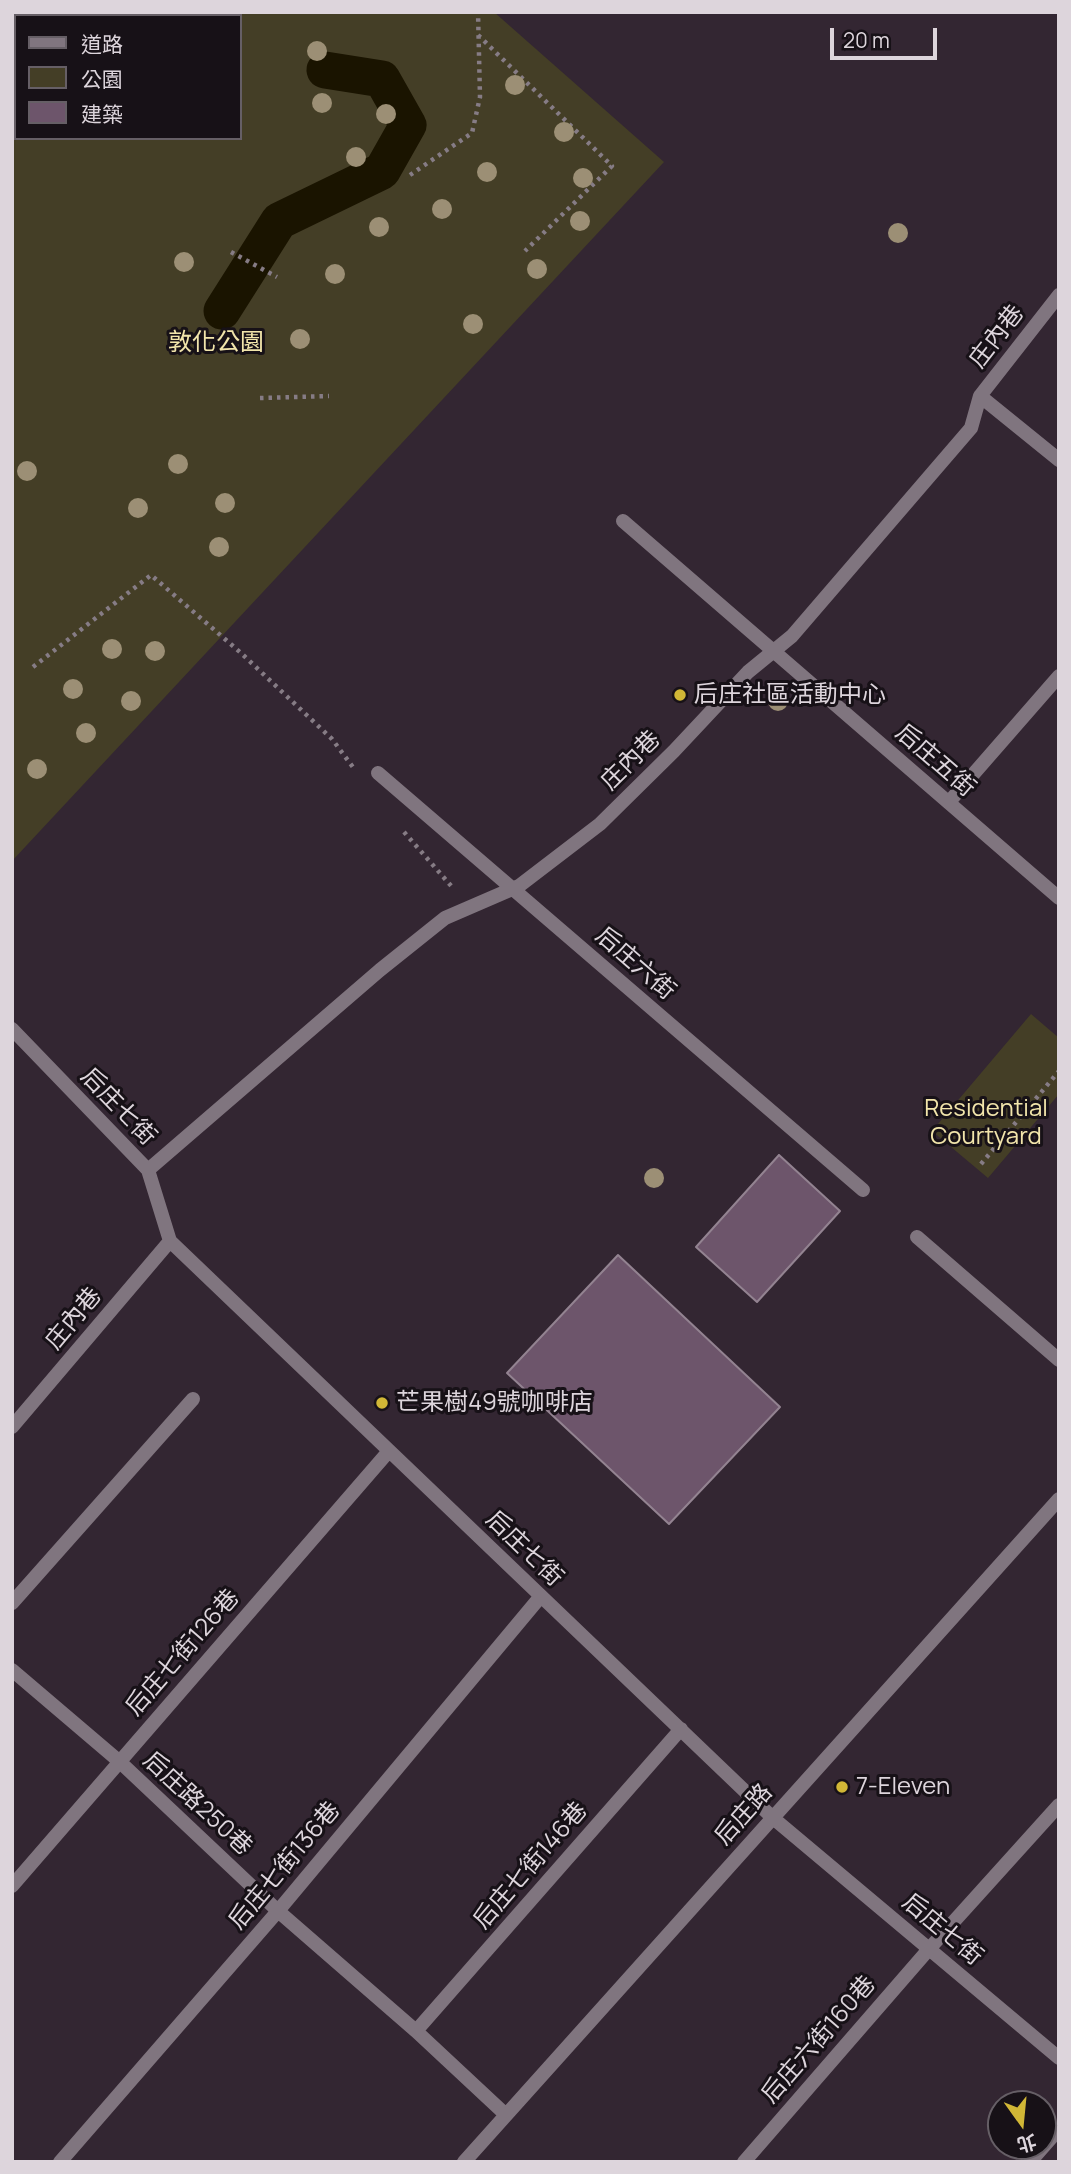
<!DOCTYPE html>
<html>
<head>
<meta charset="utf-8">
<style>
	body { margin:0 }
	#map { position:relative; width:1071px; height:2174px; overflow:hidden; background:#332632; font-family:Manrope,"Noto Sans TC",sans-serif }
	canvas { display:block }
	.frame { position:absolute; inset:0; border:14px solid #ddd5dc; pointer-events:none }
	.legend { position:absolute; left:14px; top:14px; width:228px; height:126px; box-sizing:border-box; background:#171117; border:2px solid #665f66; margin:0; padding:9px 12px; list-style:none; font-size:21px; color:#ddd5dc }
	.legend li { display:flex; align-items:center; gap:14px; height:35px }
	.legend b { width:35px; border:2px solid #665f66 }
	.north { position:absolute; left:987px; top:2090px; width:70px; height:70px; box-sizing:border-box; background:#171117; border:2px solid #665f66; border-radius:50%; rotate:165deg; font-size:19px; font-weight:700; line-height:28px; text-align:center; color:#ddd5dc }
	.north::after { content:''; display:block; margin:auto; width:24px; height:32px; background:#d1b736; clip-path:polygon(50% 0,100% 100%,50% 72%,0 100%) }
	.scale { position:absolute; left:830px; top:28px; width:107px; height:32px; box-sizing:border-box; border:4px solid #ddd5dc; border-top:0; padding-left:9px; font-size:21px; line-height:24px; white-space:nowrap; color:#ddd5dc; -webkit-text-stroke:5px #171117; paint-order:stroke }
</style>
</head>
<body>
<div id="map">
<canvas width="1071" height="2174"></canvas>
<div class="frame"></div>
<ul class="legend">
<li><b style="height:9px;background:#80757f"></b>道路</li>
<li><b style="height:19px;background:#443e26"></b>公園</li>
<li><b style="height:19px;background:#6d556b"></b>建築</li>
</ul>
<div class="north">北</div>
<div class="scale">20 m</div>
</div>
<script>
const g = document.querySelector('canvas').getContext('2d');
g.lineJoin = 'round';
function fill(path, color) { g.fillStyle = color; g.fill(path, 'evenodd'); }
const toPath = rows => new Path2D(rows.map(r => 'M' + r).join(''));
function trace(path, color, width, dash) { g.strokeStyle = color; g.lineWidth = width; g.lineCap = dash ? 'butt' : 'round'; g.setLineDash(dash || []); g.stroke(path); }
function label(font, color, halo, rows, align = 'center') {
  g.font = font + ' Manrope,"Noto Sans TC",sans-serif'; g.lineWidth = 6; g.setLineDash([]); g.textBaseline = 'middle'; g.strokeStyle = halo; g.fillStyle = color; for (const [text, x, y, turn = 0] of rows) {
    g.save(); g.translate(x, y); g.rotate((+turn || 0) * Math.PI / 180); g.textAlign = isNaN(turn) ? turn : align; if (halo) g.strokeText(text, 0, 0); g.fillText(text, 0, 0); g.restore();
  }
}
fill(toPath([
	[12,12,494,12,664,162,12,861],
	[16,16,240,16,240,138,16,138],
	[1031,1014,1059,1038,1059,1094,988,1178,932,1131]
]), '#443e26');
trace(toPath([
	[222,311,279,221,382,171,408,125,382,79,325,70]
]), '#1a1400', 37);
const building = toPath([
	[779,1155,840,1211,757,1302,696,1247,779,1155],
	[618,1255,780,1407,669,1524,507,1373,618,1255]
]);
fill(building, '#6d556b');
trace(building, '#938391', 2);
trace(toPath([
	[478,35,612,166,525,251],
	[410,175,472,133,480,97,478,12],
	[231,252,277,277],
	[260,398,329,396],
	[33,667,151,575,241,653,332,739,355,770],
	[404,832,453,888],
	[981,1164,1059,1071]
]), '#867c85', 4.5, [3.5, 5]);
trace(toPath([
	[980,396,1059,460],
	[623,521,1059,898],
	[378,773,863,1190],
	[949,802,1059,676],
	[12,1029,148,1170,170,1241,773,1818,1059,2058],
	[148,1170,380,970,445,918,519,886,600,824,674,751,748,672,792,636,971,428,980,396,1059,295],
	[917,1237,1059,1360],
	[12,1427,170,1241],
	[12,1603,193,1399],
	[12,1670,120,1762,278,1911,416,2031,505,2114],
	[12,1886,389,1451],
	[416,2031,681,1729],
	[60,2162,278,1911,541,1596],
	[464,2162,1059,1499],
	[744,2162,929,1949,1059,1805],
	[1030,2162,1059,2129]
]), '#80757f', 14);
g.fillStyle = '#9c8f75';
for (const [x, y] of [
	[317,51],
	[515,85],
	[322,103],
	[386,114],
	[564,132],
	[356,157],
	[487,172],
	[583,178],
	[442,209],
	[580,221],
	[379,227],
	[898,233],
	[184,262],
	[537,269],
	[335,274],
	[473,324],
	[300,339],
	[178,464],
	[27,471],
	[225,503],
	[138,508],
	[219,547],
	[112,649],
	[155,651],
	[73,689],
	[131,701],
	[778,701],
	[86,733],
	[37,769],
	[654,1178]
]) { g.beginPath(); g.arc(x, y, 10, 0, 2 * Math.PI); g.fill(); }
for (const [x, y, r, color] of [
	[680,695,7,"#d1b736"],
	[382,1403,7,"#d1b736"],
	[842,1787,7,"#d1b736"]
]) { const dot = new Path2D(); dot.arc(x, y, r, 0, 2 * Math.PI); g.fillStyle = color; g.fill(dot); trace(dot, '#171117', 2.5); }
label('24px', '#ddd5dc', '#171117', [
	["庄內巷",997,337,-52],
	["庄內巷",631,761,-45],
	["后庄五街",935,761,41],
	["后庄六街",635,964,41],
	["后庄七街",118,1107,46],
	["庄內巷",74,1319,-50],
	["后庄七街",524,1549,44],
	["后庄七街126巷",183,1653,-49],
	["后庄路250巷",197,1804,43],
	["后庄路",744,1815,-48],
	["后庄七街136巷",285,1866,-50],
	["后庄七街146巷",531,1866,-49],
	["后庄七街",942,1930,40],
	["后庄六街160巷",819,2040,-49]
]);
label('24px', '#f2e5ab', '#171117', [
	["敦化公園",216,343],
	["Residential",986,1109],
	["Courtyard",986,1137]
]);
label('24px', '#ddd5dc', '#171117', [
	["后庄社區活動中心",694,695],
	["芒果樹49號咖啡店",396,1403],
	["7-Eleven",856,1787]
], 'left');
</script>
</body>
</html>
